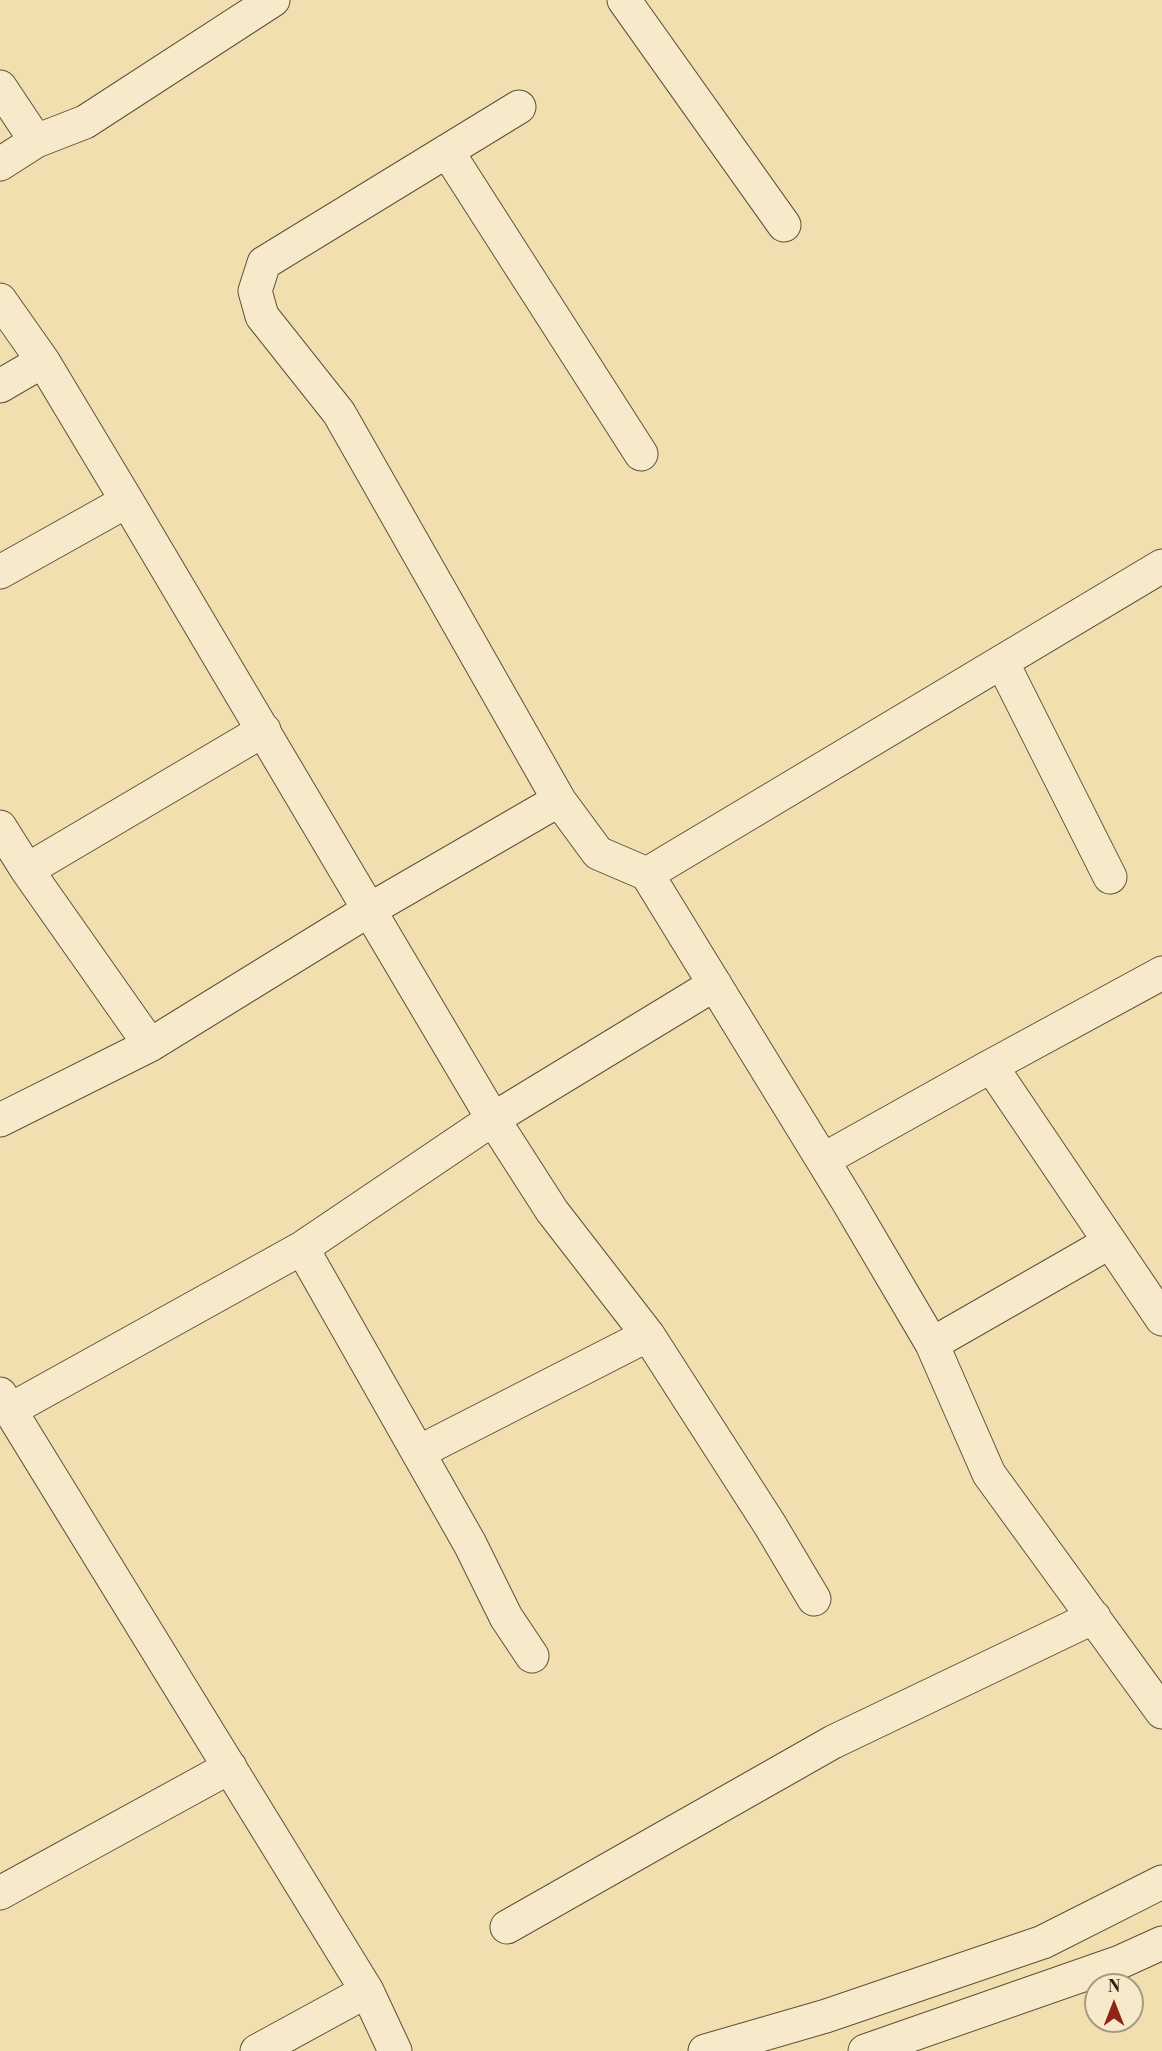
<!DOCTYPE html>
<html>
<head>
<meta charset="utf-8">
<style>
	body { margin:0 }
	#map { position:relative; width:1162px; height:2051px; overflow:hidden; background:#f2dfaf; font-family:"Libre Bodoni",serif }
	canvas { display:block }
	.north { position:absolute; left:1084px; top:1973px; width:60px; height:60px; box-sizing:border-box; background:#f7eacb; border:2px solid #a69a81; border-radius:50%; rotate:0deg; font-size:16px; font-weight:700; line-height:24px; text-align:center; color:#2d2112 }
	.north::after { content:''; display:block; margin:auto; width:21px; height:27px; background:#8f2418; clip-path:polygon(50% 0,100% 100%,50% 72%,0 100%) }
</style>
</head>
<body>
<div id="map">
<canvas width="1162" height="2051"></canvas>
<div class="north">N</div>
</div>
<script>
const g = document.querySelector('canvas').getContext('2d');
g.lineJoin = 'round';
const toPath = rows => new Path2D(rows.map(r => 'M' + r).join(''));
function trace(path, color, width, dash) { g.strokeStyle = color; g.lineWidth = width; g.lineCap = dash ? 'butt' : 'round'; g.setLineDash(dash || []); g.stroke(path); }
const minor = toPath([
	[624,0,784,225],
	[0,87,36,141,85,122,273,0],
	[519,107,264,263,255,291,262,316,339,413,559,800,598,853,647,874,1162,566],
	[447,151,641,454],
	[0,164,36,141],
	[0,300,43,361,127,501,493,1119,552,1211,648,1335,770,1525,814,1599],
	[0,386,43,361],
	[0,572,127,501],
	[1002,662,1110,877],
	[0,827,27,870,150,1045,369,910,559,800],
	[27,870,264,730],
	[647,874,849,1203,932,1344,1110,1242],
	[991,1066,1162,973],
	[0,1120,150,1045],
	[823,1160,991,1066,1162,1319],
	[302,1248,470,1544,506,1617,532,1656],
	[932,1344,989,1474,1162,1712],
	[0,1394,367,1991,395,2051],
	[10,1410,302,1248,493,1119,715,984],
	[419,1452,648,1335],
	[0,1893,230,1767],
	[507,1927,833,1742,1094,1617],
	[257,2051,367,1991],
	[705,2051,826,2016,1043,1942,1162,1882],
	[865,2051,1120,1962,1162,1943]
]);
trace(minor, '#5e5039', 35);
trace(minor, '#f7eacb', 33);
</script>
</body>
</html>
